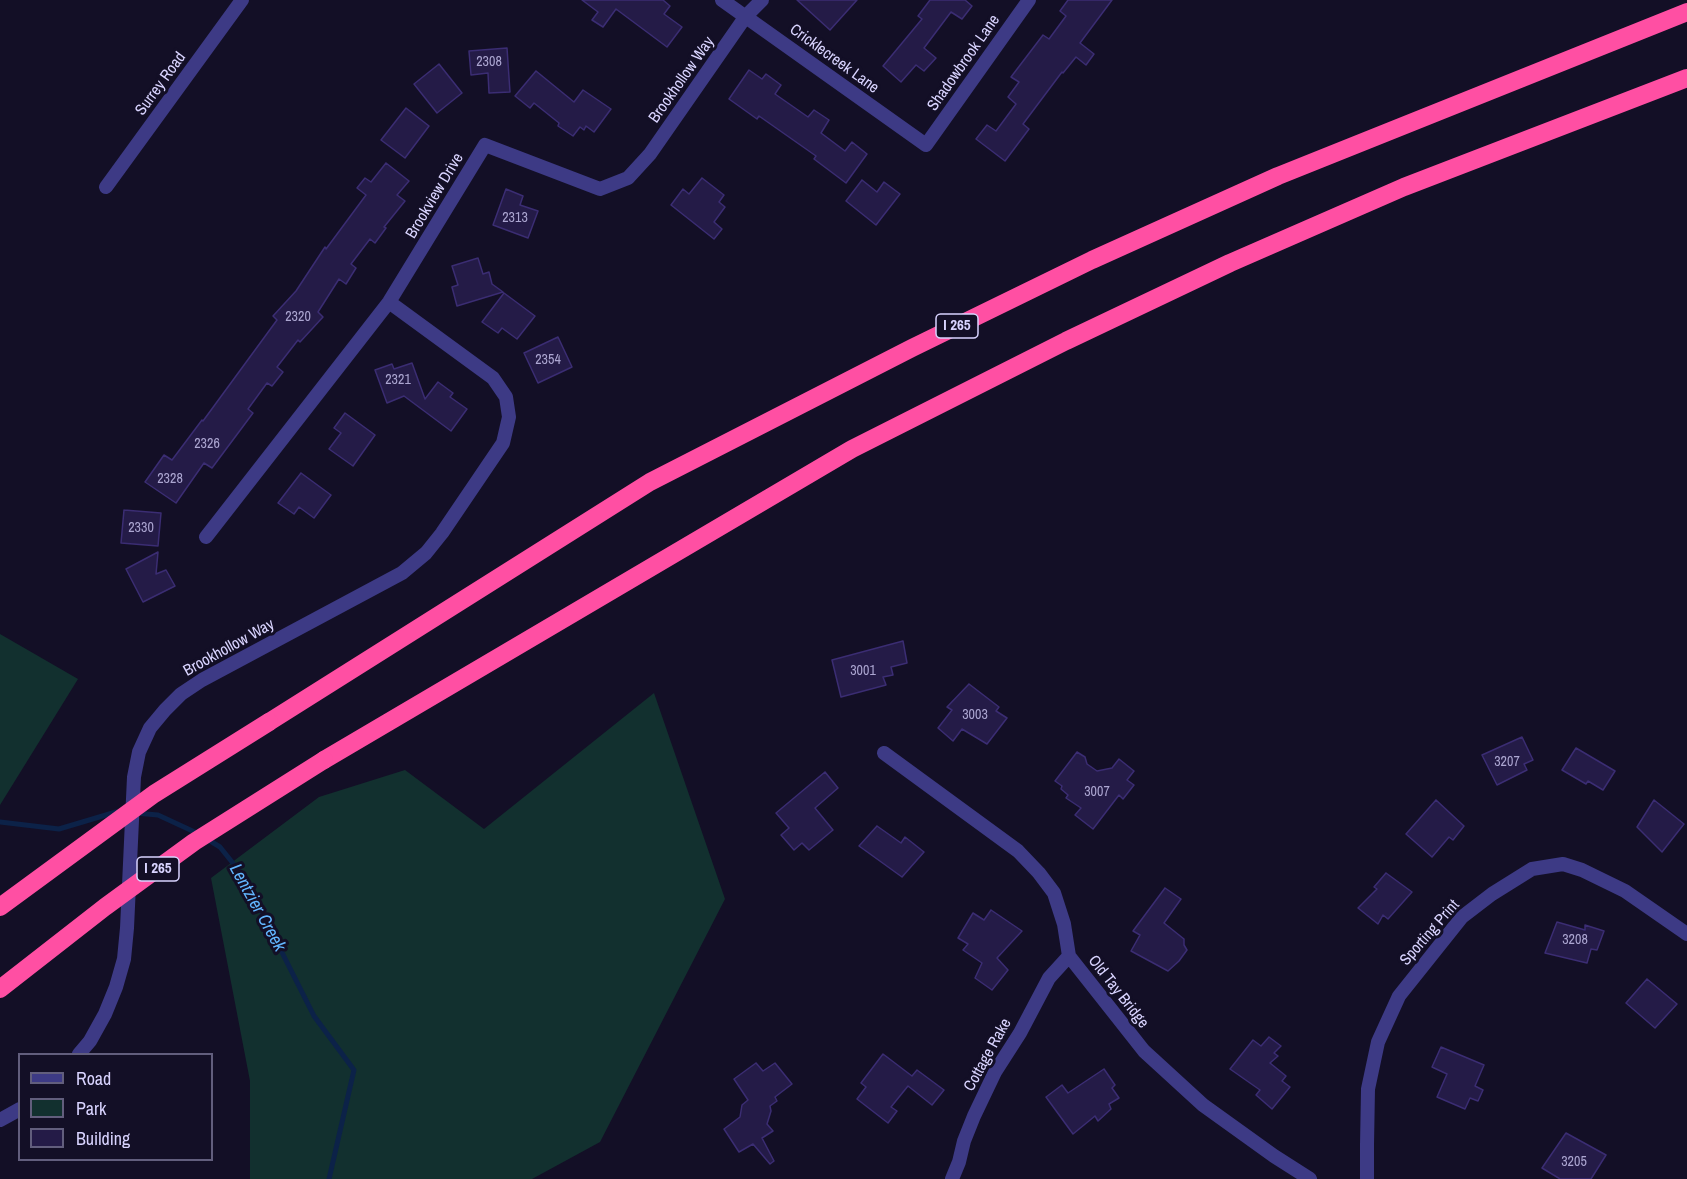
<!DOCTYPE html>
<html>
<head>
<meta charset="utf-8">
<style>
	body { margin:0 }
	#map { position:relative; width:1687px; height:1179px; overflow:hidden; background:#130f26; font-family:"Archivo Narrow",sans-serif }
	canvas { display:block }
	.legend { position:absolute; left:18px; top:1053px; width:195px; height:108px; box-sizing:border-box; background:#130f26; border:2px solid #625e7d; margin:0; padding:8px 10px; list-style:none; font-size:18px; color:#d9d4ff }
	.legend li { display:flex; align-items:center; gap:12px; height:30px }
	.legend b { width:30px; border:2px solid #625e7d }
</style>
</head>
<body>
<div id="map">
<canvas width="1687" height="1179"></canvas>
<ul class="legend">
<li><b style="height:8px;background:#3d3a85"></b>Road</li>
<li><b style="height:16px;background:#12302f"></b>Park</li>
<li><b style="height:16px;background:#241b47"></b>Building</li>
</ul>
</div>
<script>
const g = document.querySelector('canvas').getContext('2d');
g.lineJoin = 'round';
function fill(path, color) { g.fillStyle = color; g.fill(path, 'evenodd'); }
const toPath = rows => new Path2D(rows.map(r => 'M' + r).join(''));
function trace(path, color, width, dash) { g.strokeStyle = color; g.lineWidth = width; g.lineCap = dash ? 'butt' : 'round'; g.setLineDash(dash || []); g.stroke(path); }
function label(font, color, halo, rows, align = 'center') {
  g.font = font + ' "Archivo Narrow",sans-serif'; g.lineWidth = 6; g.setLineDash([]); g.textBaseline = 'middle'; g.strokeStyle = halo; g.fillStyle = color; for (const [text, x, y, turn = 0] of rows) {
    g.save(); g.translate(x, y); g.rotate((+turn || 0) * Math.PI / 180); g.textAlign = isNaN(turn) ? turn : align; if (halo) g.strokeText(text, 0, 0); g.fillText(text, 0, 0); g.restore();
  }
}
fill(toPath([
	[0,634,78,679,0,805],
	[654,693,725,899,600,1142,532,1179,250,1179,250,1081,211,878,319,797,405,770,484,829]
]), '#12302f');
trace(toPath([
	[135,813,158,815,199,834],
	[0,822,59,829,116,812,120,812],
	[207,839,220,847,244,877,314,1016,354,1070,329,1179]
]), '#0c2248', 5);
const building = toPath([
	[582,0,663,0,670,6,664,14,682,27,667,47,616,9,603,27,592,20,598,12,582,0],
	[797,0,857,0,830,30,797,0],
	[930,0,965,0,972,6,962,19,951,12,924,48,936,58,924,71,916,65,901,82,883,66,922,19,918,16,930,0],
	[1068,0,1112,0,1080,43,1094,54,1086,65,1076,57,1063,73,1062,72,1023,124,1029,129,1005,161,976,139,987,125,996,131,1016,104,1008,97,1019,82,1011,77,1043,35,1049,39,1066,16,1060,11,1068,0],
	[507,48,510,92,489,93,488,73,471,75,469,51,507,48],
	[439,64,462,93,437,113,414,84,439,64],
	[749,70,762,79,766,74,781,85,775,94,808,117,814,110,829,120,821,133,845,151,852,142,867,154,846,183,814,159,816,156,759,116,757,119,729,99,749,70],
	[536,71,574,102,583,90,611,109,594,132,586,126,584,130,580,127,573,136,558,126,559,123,534,103,530,108,515,96,536,71],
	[406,108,429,126,405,158,381,140,406,108],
	[386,163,409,181,397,195,405,201,384,227,386,228,375,243,370,239,351,264,356,268,346,284,339,279,318,312,323,317,300,342,298,340,277,367,283,372,272,386,267,383,248,409,253,413,212,468,204,463,176,503,145,482,164,455,172,460,202,420,203,421,277,320,273,316,296,291,325,247,326,249,366,195,357,188,365,178,371,182,386,163],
	[702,178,724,195,719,202,725,207,714,222,722,229,714,239,671,205,683,189,689,194,702,178],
	[862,180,877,192,884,182,900,194,876,225,846,201,862,180],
	[506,189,523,196,520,205,538,211,528,238,493,225,506,189],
	[478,258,483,274,489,272,492,284,503,292,457,306,452,287,458,285,452,266,478,258],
	[504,293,535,316,517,339,502,328,498,333,482,322,504,293],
	[558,337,572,367,538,383,524,353,558,337],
	[412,363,425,399,438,382,453,393,450,397,467,409,451,431,404,396,387,403,375,370,392,364,394,369,412,363],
	[345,413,375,435,353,466,329,449,341,433,334,428,345,413],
	[301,473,331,495,314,518,299,507,294,514,278,503,301,473],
	[124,510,161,513,158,546,121,543,124,510],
	[158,552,156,574,166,570,175,586,143,602,126,569,158,552],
	[903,641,907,663,891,667,893,675,883,677,886,685,841,697,832,660,903,641],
	[969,684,999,707,996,711,1007,718,987,744,962,729,953,741,938,728,952,710,947,707,969,684],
	[1522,737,1533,760,1524,764,1527,770,1497,785,1482,755,1522,737],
	[1576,748,1615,771,1603,790,1588,781,1586,784,1562,770,1576,748],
	[1077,752,1085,757,1087,764,1097,771,1112,768,1119,759,1134,771,1127,780,1134,785,1123,799,1119,795,1093,829,1075,815,1081,808,1066,798,1068,795,1061,789,1062,786,1055,781,1077,752],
	[825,772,838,788,815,808,833,830,809,850,802,843,794,850,781,835,789,828,776,813,825,772],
	[1436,800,1464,826,1453,840,1449,837,1432,857,1406,834,1436,800],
	[1654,800,1684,824,1662,852,1637,827,1654,800],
	[877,826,901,843,905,837,924,852,902,877,859,846,877,826],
	[1386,873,1412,892,1388,919,1383,915,1378,924,1358,908,1377,889,1374,887,1386,873],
	[1165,888,1181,899,1164,923,1184,939,1184,945,1187,950,1179,961,1168,971,1131,951,1140,935,1133,931,1165,888],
	[991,910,1022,931,997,958,1008,970,992,990,975,978,982,963,963,950,968,944,958,938,973,913,984,920,991,910],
	[1557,922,1585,930,1585,925,1604,931,1597,950,1591,949,1587,963,1545,953,1557,922],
	[1647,979,1677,1004,1655,1028,1626,1003,1647,979],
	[1269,1037,1281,1046,1274,1053,1278,1056,1270,1063,1286,1076,1282,1081,1290,1087,1272,1109,1256,1095,1260,1090,1230,1069,1253,1040,1261,1046,1269,1037],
	[1441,1047,1484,1065,1475,1086,1483,1090,1478,1101,1470,1098,1465,1109,1437,1097,1447,1074,1432,1067,1441,1047],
	[883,1054,912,1076,917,1070,944,1090,932,1105,908,1086,891,1107,897,1111,888,1123,857,1099,866,1087,861,1083,883,1054],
	[756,1063,763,1071,775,1063,792,1084,775,1097,777,1101,770,1106,771,1111,767,1124,773,1131,762,1138,774,1161,770,1164,753,1144,739,1152,724,1129,740,1117,742,1105,748,1100,734,1079,756,1063],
	[1104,1069,1115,1085,1112,1088,1119,1098,1109,1104,1111,1109,1098,1121,1095,1116,1073,1134,1046,1097,1062,1085,1068,1093,1104,1069],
	[1566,1133,1606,1155,1591,1179,1560,1179,1542,1168,1566,1133]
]);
fill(building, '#241b47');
trace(building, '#3b2d73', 1.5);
trace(toPath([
	[722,0,926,145,1029,0],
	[106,187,242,0],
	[206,537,389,302,485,145,600,189,628,178,650,154,746,16,762,0],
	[884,753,1018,851,1039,873,1054,893,1064,924,1069,956,1144,1051,1203,1105,1274,1156,1310,1179],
	[79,1054,90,1041,105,1014,116,987,124,959,127,928,134,777,139,752,150,728,165,710,181,694,202,680,402,573,426,553,442,533,503,443,509,417,506,397,493,378,389,302],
	[0,1120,20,1109],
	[952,1179,959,1162,964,1141,974,1116,995,1072,1020,1033,1049,978,1069,956],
	[1367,1179,1367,1145,1368,1089,1378,1042,1399,996,1462,917,1492,894,1532,869,1563,864,1582,870,1625,891,1687,934]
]), '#3d3a85', 14);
trace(toPath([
	[269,722,650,482,912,348,1092,260,1278,176,1687,12],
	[324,760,852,449,1066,341,1230,263,1404,187,1687,78]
]), '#ff4fa3', 18);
trace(toPath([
	[0,907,154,794,269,722],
	[0,989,105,907,194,842,324,760]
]), '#ff4fa3', 18);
label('14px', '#aca6d1', null, [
	["2308",489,62],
	["2313",515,218],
	["2320",298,317],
	["2354",548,360],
	["2321",398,380],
	["2326",207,444],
	["2328",170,479],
	["2330",141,528],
	["3001",863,671],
	["3003",975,715],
	["3207",1507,762],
	["3007",1097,792],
	["3208",1575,940],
	["3205",1574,1162]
]);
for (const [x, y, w] of [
	[957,326,42],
	[158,869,42]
]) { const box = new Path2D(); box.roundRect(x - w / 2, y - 12, w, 24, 4.5); g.fillStyle = '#130f26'; g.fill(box); trace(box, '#d9d4ff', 1.5); }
label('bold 15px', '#d9d4ff', null, [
	["I 265",957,326],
	["I 265",158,869]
]);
label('16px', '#d9d4ff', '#130f26', [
	["Cricklecreek Lane",834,59,36],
	["Shadowbrook Lane",964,63,-55],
	["Brookhollow Way",682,80,-55],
	["Surrey Road",161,84,-54],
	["Brookview Drive",435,196,-59],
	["Brookhollow Way",229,648,-29],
	["Sporting Print",1430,933,-49],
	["Old Tay Bridge",1118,992,52],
	["Cottage Rake",988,1055,-61]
]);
label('italic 18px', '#62b6ff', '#130f26', [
	["Lentzier Creek",257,908,61]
]);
</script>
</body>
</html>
